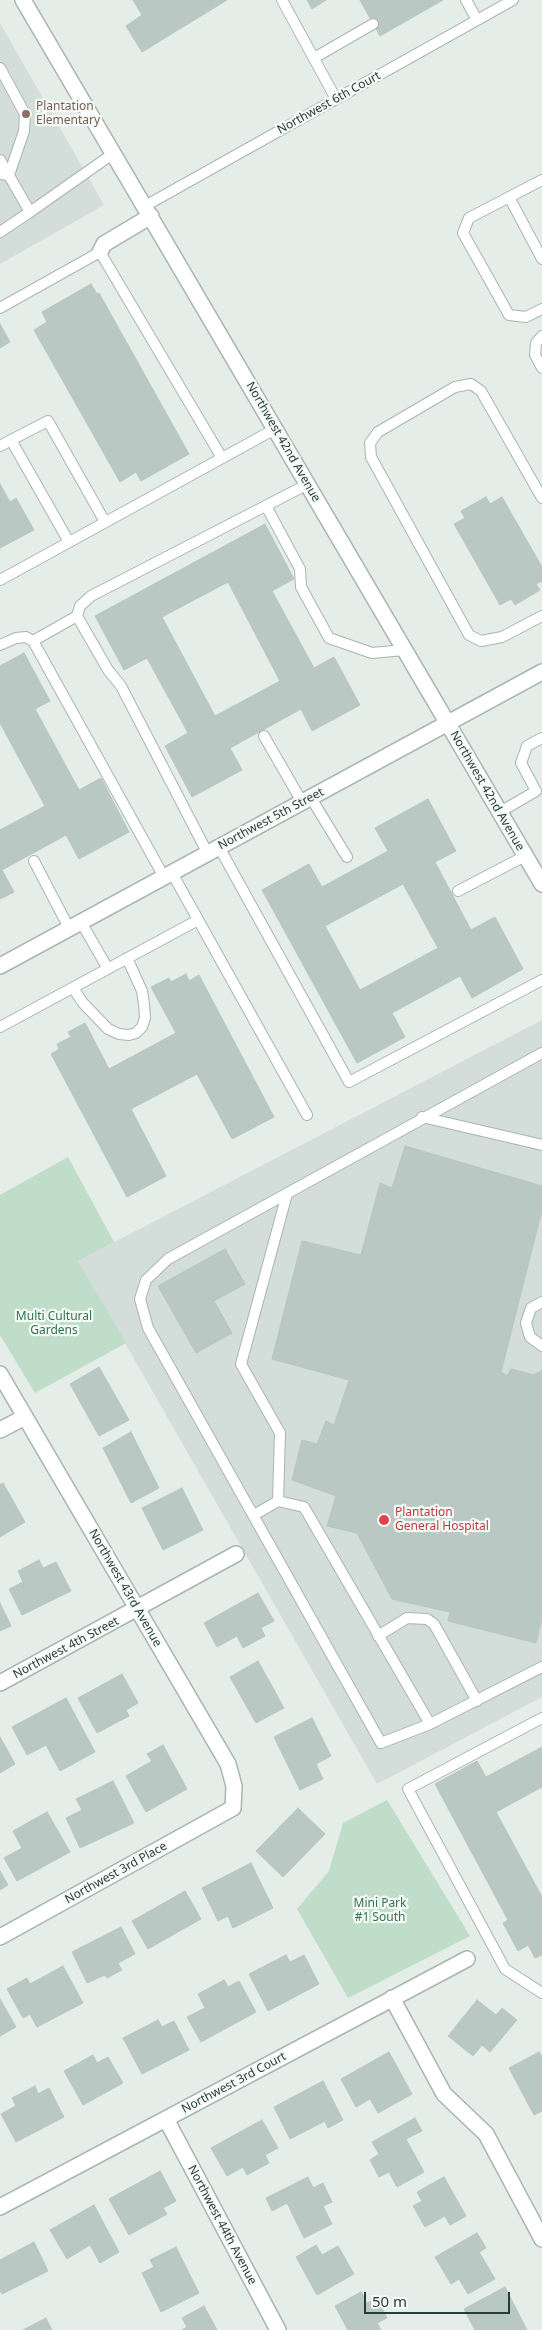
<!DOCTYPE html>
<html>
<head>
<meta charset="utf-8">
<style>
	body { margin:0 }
	#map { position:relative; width:542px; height:2330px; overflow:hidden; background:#e5ede9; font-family:"Noto Sans",sans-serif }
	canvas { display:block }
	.scale { position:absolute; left:364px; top:2292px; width:146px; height:22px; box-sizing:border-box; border:2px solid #253e38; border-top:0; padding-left:6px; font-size:15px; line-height:18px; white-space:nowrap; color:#253e38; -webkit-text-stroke:4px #f5faf7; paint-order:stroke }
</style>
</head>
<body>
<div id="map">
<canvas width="542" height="2330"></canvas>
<div class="scale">50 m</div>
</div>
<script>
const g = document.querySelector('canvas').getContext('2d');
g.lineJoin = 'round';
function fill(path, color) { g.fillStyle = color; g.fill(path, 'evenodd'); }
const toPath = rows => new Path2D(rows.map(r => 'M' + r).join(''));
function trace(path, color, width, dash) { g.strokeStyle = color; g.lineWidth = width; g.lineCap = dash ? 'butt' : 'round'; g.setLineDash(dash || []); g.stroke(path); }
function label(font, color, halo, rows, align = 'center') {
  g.font = font + ' "Noto Sans",sans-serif'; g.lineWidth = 4.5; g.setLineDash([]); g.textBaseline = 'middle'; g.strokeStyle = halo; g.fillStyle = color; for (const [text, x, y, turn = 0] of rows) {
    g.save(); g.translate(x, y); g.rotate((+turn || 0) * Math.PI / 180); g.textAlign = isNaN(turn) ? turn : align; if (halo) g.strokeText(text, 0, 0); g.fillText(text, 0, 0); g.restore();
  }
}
fill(toPath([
	[0,23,104,205,0,264],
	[542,1020,542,1697,377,1784,78,1261]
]), '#d3ddd9');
fill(toPath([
	[68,1157,114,1242,78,1261,126,1343,35,1393,0,1335,0,1195],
	[387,1800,470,1936,348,1998,297,1909,329,1871,343,1823]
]), '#bfddc8');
const building = toPath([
	[133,0,227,0,142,52,126,26,142,15,133,0],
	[307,0,326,0,312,9,307,0],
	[360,0,443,0,380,36,360,0],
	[91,284,97,294,99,293,189,454,141,481,136,472,120,482,34,330,47,322,42,312,91,284],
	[0,324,10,342,0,348,0,324],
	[0,484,10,502,16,498,34,530,0,548,0,484],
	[486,497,490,504,502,497,542,567,542,581,536,584,540,590,515,605,511,599,500,605,454,524,465,518,461,511,486,497],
	[265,524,294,579,272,591,314,668,334,657,360,705,312,731,301,709,230,748,242,770,192,797,165,746,188,733,147,658,124,670,95,616,265,524],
	[228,582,280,681,215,716,162,617,228,582],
	[24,653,50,701,35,709,79,790,101,778,129,832,79,859,66,835,2,870,14,892,0,899,0,830,45,806,0,723,0,666,24,653],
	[428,799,456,851,435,862,471,930,495,917,523,969,472,998,460,976,392,1013,405,1037,357,1063,262,890,309,864,322,887,388,851,375,828,428,799],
	[403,884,438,948,360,990,325,926,403,884],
	[186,974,189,981,199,975,274,1117,232,1139,197,1074,131,1109,166,1176,127,1197,51,1054,59,1049,57,1044,71,1037,68,1032,85,1023,109,1069,176,1033,151,987,169,978,171,982,186,974],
	[405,1146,542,1186,542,1210,501,1372,507,1376,511,1369,534,1375,542,1370,542,1618,536,1643,448,1621,450,1612,392,1599,357,1533,327,1526,336,1496,292,1480,302,1440,317,1444,326,1421,334,1425,349,1380,272,1359,302,1241,361,1255,380,1183,392,1188,405,1146],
	[225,1249,245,1284,214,1301,232,1333,196,1353,158,1286,225,1249],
	[99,1367,129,1420,99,1436,70,1384,99,1367],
	[131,1432,159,1488,131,1503,103,1448,131,1432],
	[3,1483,25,1522,0,1537,0,1485,3,1483],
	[182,1488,203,1530,163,1550,142,1508,182,1488],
	[39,1560,43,1568,56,1562,71,1591,22,1615,9,1589,23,1582,18,1571,39,1560],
	[258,1593,274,1621,261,1628,265,1636,243,1648,237,1636,217,1647,204,1623,258,1593],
	[0,1603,11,1626,0,1631,0,1603],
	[258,1661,284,1708,256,1723,230,1677,258,1661],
	[122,1674,138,1703,126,1710,129,1716,97,1733,78,1698,122,1674],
	[66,1698,95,1752,60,1771,46,1745,27,1755,12,1727,66,1698],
	[312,1718,331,1756,316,1764,323,1779,300,1790,274,1737,312,1718],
	[0,1737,15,1764,0,1773,0,1737],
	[163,1745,187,1789,146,1812,126,1776,152,1761,147,1754,163,1745],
	[542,1747,542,1787,496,1812,542,1897,542,1955,535,1958,528,1945,518,1951,503,1923,508,1920,435,1784,477,1761,486,1777,542,1747],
	[113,1781,134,1823,80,1848,66,1818,82,1810,76,1799,113,1781],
	[298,1808,325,1834,283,1877,256,1851,298,1808],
	[47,1812,70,1852,17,1881,4,1858,22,1848,13,1831,47,1812],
	[251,1863,273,1908,233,1928,228,1916,218,1921,202,1888,251,1863],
	[0,1871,8,1885,0,1890,0,1871],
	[185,1891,201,1919,148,1949,132,1921,185,1891],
	[121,1927,135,1954,118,1963,122,1970,107,1978,105,1975,87,1983,72,1952,121,1927],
	[286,1955,290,1962,304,1955,319,1984,268,2011,249,1974,286,1955],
	[63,1966,83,2003,37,2027,30,2014,23,2018,7,1989,27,1978,30,1984,63,1966],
	[224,1980,228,1987,239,1981,256,2012,201,2042,187,2017,205,2008,198,1994,224,1980],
	[0,1999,16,2027,0,2036,0,1999],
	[477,2000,496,2015,502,2008,517,2020,490,2052,482,2045,473,2056,448,2036,477,2000],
	[158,2020,162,2027,174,2021,189,2050,142,2074,123,2038,158,2020],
	[389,2052,412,2094,378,2113,370,2099,356,2107,341,2079,389,2052],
	[539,2052,542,2057,542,2111,534,2115,509,2068,539,2052],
	[93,2055,97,2063,108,2057,123,2083,83,2105,64,2071,93,2055],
	[323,2081,343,2120,328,2128,325,2121,290,2139,274,2107,323,2081],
	[35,2086,38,2094,49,2088,64,2117,16,2142,1,2114,16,2106,12,2098,35,2086],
	[415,2118,422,2131,406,2139,424,2172,397,2187,389,2172,379,2177,370,2160,379,2154,372,2142,415,2118],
	[262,2120,278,2148,265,2155,269,2163,247,2175,243,2167,227,2176,211,2148,262,2120],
	[160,2171,176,2201,163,2208,167,2214,129,2235,109,2199,160,2171],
	[308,2177,313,2188,323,2183,332,2202,323,2206,332,2224,304,2238,287,2203,272,2211,266,2198,308,2177],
	[444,2177,466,2216,450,2225,445,2216,425,2227,413,2206,422,2201,417,2192,444,2177],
	[94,2205,119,2252,100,2263,90,2245,67,2259,50,2230,94,2205],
	[477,2233,486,2248,479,2252,495,2279,468,2294,459,2279,451,2284,435,2257,477,2233],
	[34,2242,48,2271,2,2294,0,2291,0,2260,34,2242],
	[316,2245,322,2255,338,2246,354,2274,317,2295,296,2257,316,2245],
	[176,2247,199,2293,161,2312,142,2273,154,2267,150,2260,176,2247],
	[505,2287,527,2330,475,2330,464,2309,505,2287],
	[361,2292,367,2303,377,2298,387,2318,377,2323,381,2330,348,2330,335,2306,361,2292],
	[204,2306,217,2330,182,2330,187,2327,182,2318,204,2306],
	[46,2318,52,2330,23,2330,46,2318]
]);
fill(building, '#bac8c3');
trace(building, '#b7c6c1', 1);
const service = toPath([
	[282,0,336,99],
	[466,0,477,20],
	[314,58,373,24],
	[0,68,25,114,24,131,9,175,0,174],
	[0,160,30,212,114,153],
	[542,180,469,218,463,233,509,315,526,317,542,309],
	[509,197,542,259],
	[145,206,513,0],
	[0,232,30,212],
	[0,308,100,252,222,458],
	[542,336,536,343,535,355,542,368],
	[11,440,48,421,105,522],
	[0,446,11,440,69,542],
	[542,498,481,391,471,384,455,387,378,432,370,443,371,457,469,635,481,641,502,637,542,616],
	[266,506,300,569,301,587,329,638,372,653,404,650],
	[0,580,275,429],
	[33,641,77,616],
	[0,645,16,638,26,637,33,641,164,877],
	[264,736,302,802],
	[311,798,347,857],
	[500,812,536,791,521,763,527,746,542,738],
	[219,847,349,1082,542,980],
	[208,854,121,686,108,670,77,616,80,606,91,596,308,484],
	[34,861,69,928],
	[172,873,307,1115],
	[458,891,525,856],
	[81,922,108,969],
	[73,988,83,1003,108,1029,119,1034,129,1035,136,1033,142,1027,145,1018,144,1004,142,991,127,958],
	[0,1027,198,920],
	[542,1053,168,1259,146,1280,140,1299,148,1328,381,1743,430,1724,542,1667],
	[422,1117,542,1145],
	[542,1302,531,1308,526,1323,530,1337,542,1346],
	[278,1501,280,1433,241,1364,287,1194],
	[254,1515,278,1501,304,1507,430,1724],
	[378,1636,407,1618,427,1619,434,1624,477,1701],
	[542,1718,408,1789,505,1969,542,1993]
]);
const minor = toPath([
	[23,0,542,884],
	[100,252,104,244,151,216],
	[0,1374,228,1764,234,1786,233,1808,0,1937],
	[0,1430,25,1417],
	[0,1683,236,1554],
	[392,1998,444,2094,486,2134,542,2239],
	[166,2119,278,2330],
	[0,2207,467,1959]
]);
const tertiary = toPath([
	[0,966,542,672]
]);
trace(service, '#a8b5b0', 12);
trace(minor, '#a8b5b0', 18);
trace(tertiary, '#a8b5b0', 18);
trace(service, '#fff', 10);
trace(minor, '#fff', 15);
trace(tertiary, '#fff', 15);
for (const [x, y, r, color] of [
	[26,114,5,"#8d6e63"],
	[384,1520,6,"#e0444e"]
]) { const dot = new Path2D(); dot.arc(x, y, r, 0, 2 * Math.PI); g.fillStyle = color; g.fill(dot); trace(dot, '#f5faf7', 2); }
label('12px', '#253e38', '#f5faf7', [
	["Northwest 6th Court",329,103,-29],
	["Northwest 42nd Avenue",283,442,60],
	["Northwest 42nd Avenue",487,791,60],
	["Northwest 5th Street",271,819,-28],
	["Northwest 43rd Avenue",125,1588,60],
	["Northwest 4th Street",66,1648,-28],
	["Northwest 3rd Place",116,1873,-29],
	["Northwest 3rd Court",234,2083,-28],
	["Northwest 44th Avenue",222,2225,62]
]);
label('12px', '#785e54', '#f5faf7', [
	["Plantation",36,107],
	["Elementary",36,121]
], 'left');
label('12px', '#31724c', '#f5faf7', [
	["Multi Cultural",54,1317],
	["Gardens",54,1331],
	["Mini Park",380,1904],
	["#1 South",380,1918]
]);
label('12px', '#be3a42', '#f5faf7', [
	["Plantation",395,1513],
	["General Hospital",395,1527]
], 'left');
</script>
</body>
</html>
